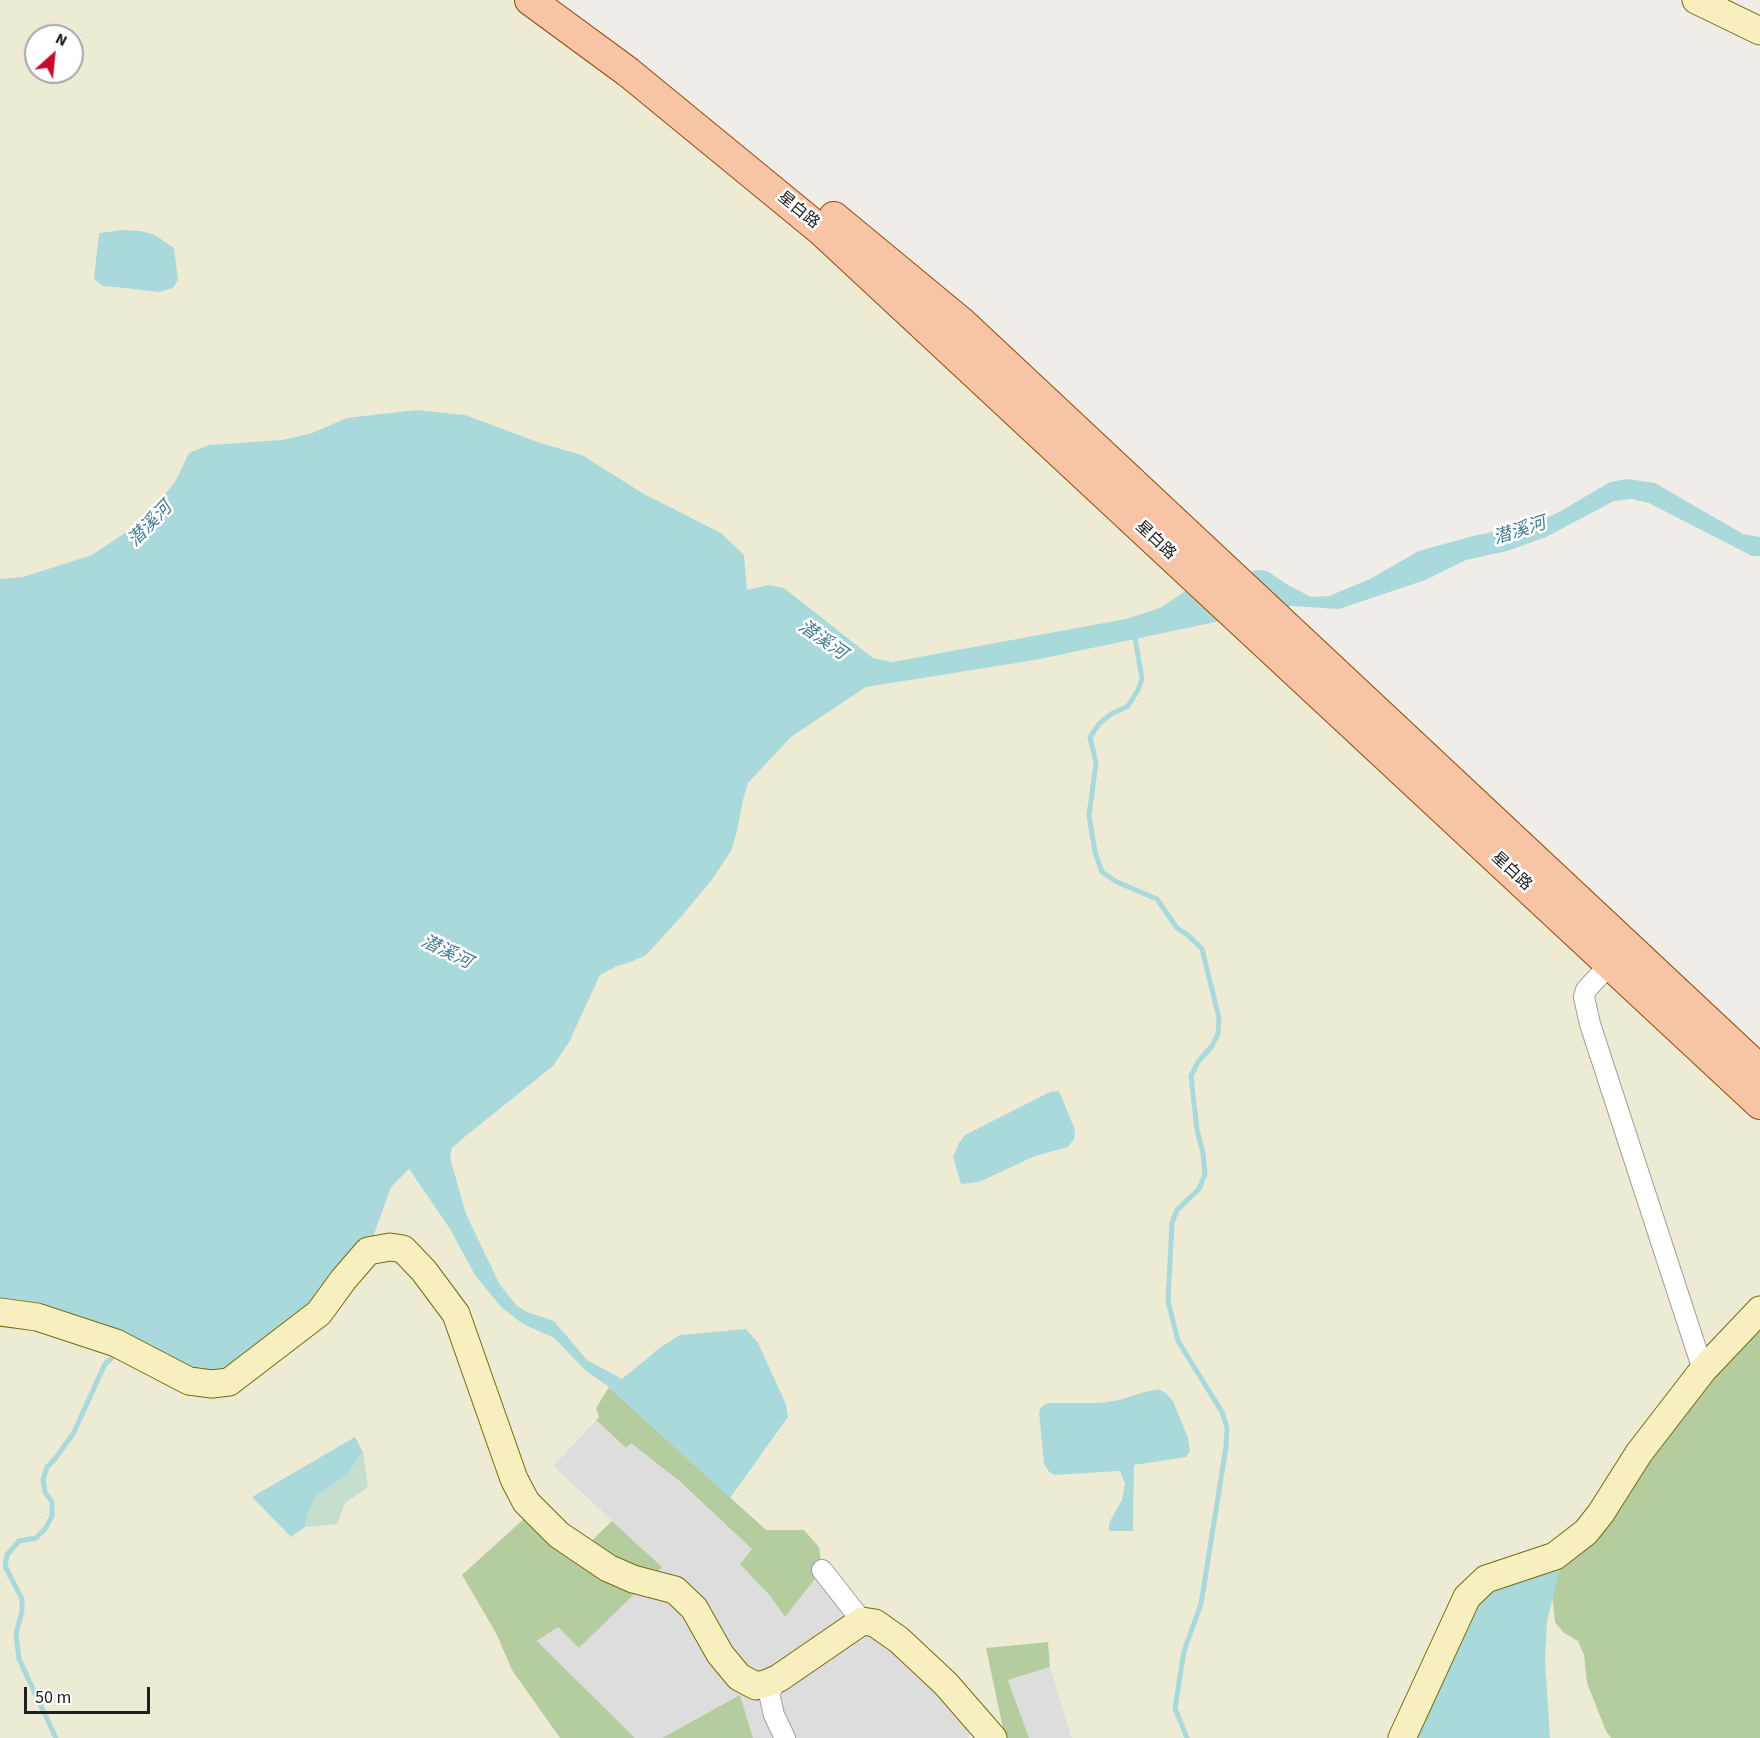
<!DOCTYPE html>
<html>
<head>
<meta charset="utf-8">
<style>
	body { margin:0 }
	#map { position:relative; width:1760px; height:1738px; overflow:hidden; background:#f0ece7; font-family:"Source Sans 3",sans-serif }
	canvas { display:block }
	.north { position:absolute; left:24px; top:24px; width:60px; height:60px; box-sizing:border-box; background:#fff; border:2px solid #a6a6a6; border-radius:50%; rotate:27deg; font-size:16px; font-weight:700; line-height:24px; text-align:center; color:#202020 }
	.north::after { content:''; display:block; margin:auto; width:21px; height:27px; background:#c60b2d; clip-path:polygon(50% 0,100% 100%,50% 72%,0 100%) }
	.scale { position:absolute; left:24px; top:1687px; width:126px; height:27px; box-sizing:border-box; border:3px solid #202020; border-top:0; padding-left:8px; font-size:18px; line-height:21px; white-space:nowrap; color:#202020; -webkit-text-stroke:4px #fff; paint-order:stroke }
</style>
</head>
<body>
<div id="map">
<canvas width="1760" height="1738"></canvas>
<div class="north">N</div>
<div class="scale">50 m</div>
</div>
<script>
const g = document.querySelector('canvas').getContext('2d');
g.lineJoin = 'round';
function fill(path, color) { g.fillStyle = color; g.fill(path, 'evenodd'); }
const toPath = rows => new Path2D(rows.map(r => 'M' + r).join(''));
function trace(path, color, width, dash) { g.strokeStyle = color; g.lineWidth = width; g.lineCap = dash ? 'butt' : 'round'; g.setLineDash(dash || []); g.stroke(path); }
function label(font, color, halo, rows, align = 'center') {
  g.font = font + ' "Source Sans 3","Noto Sans SC",sans-serif'; g.lineWidth = 5; g.setLineDash([]); g.textBaseline = 'middle'; g.strokeStyle = halo; g.fillStyle = color; for (const [text, x, y, turn = 0] of rows) {
    g.save(); g.translate(x, y); g.rotate((+turn || 0) * Math.PI / 180); g.textAlign = isNaN(turn) ? turn : align; if (halo) g.strokeText(text, 0, 0); g.fillText(text, 0, 0); g.restore();
  }
}
fill(toPath([
	[596,1420,625,1448,631,1442,679,1482,752,1549,740,1564,771,1597,785,1617,822,1570,978,1719,968,1738,753,1738,740,1695,662,1738,635,1738,537,1641,558,1627,579,1648,662,1567,553,1466],
	[1050,1667,1072,1738,1029,1738,1008,1680]
]), '#deddde');
fill(toPath([
	[0,0,530,0,628,72,1199,582,1160,608,1126,619,892,662,873,658,784,588,769,585,747,590,744,555,582,455,540,443,312,433,282,440,209,445,189,453,175,482,143,521,92,555,23,577,0,579],
	[36,36,72,36,72,72,36,72],
	[123,230,94,279,99,233],
	[1238,618,1760,1104,1760,1310,1402,1738,1072,1738,1050,1667,1048,1642,986,1648,1005,1738,822,1570,804,1531,766,1530,730,1498,788,1417,786,1403,747,1329,717,1333,661,1347,622,1379,587,1360,554,1321,527,1312,517,1306,500,1285,466,1214,450,1158,452,1148,467,1135,553,1066,600,975,617,966,631,962,646,955,680,918,711,881,731,850,737,831,743,800,748,783,791,737,866,687,1035,660],
	[1059,1091,1067,1110,1068,1147,1035,1156,979,1182,961,1184,953,1157,965,1135,1050,1092],
	[1141,1393,1190,1451,1186,1457,1134,1464,1133,1530,1109,1523,1122,1500,1125,1484,1119,1471,1055,1475,1044,1464,1039,1412,1042,1406,1048,1403,1100,1403,1119,1400],
	[408,1169,450,1229,475,1275,523,1324,554,1338,585,1370,609,1387,596,1408,599,1417,553,1466,612,1521,496,1633,512,1670,560,1738,0,1738,0,1312,368,1251,391,1187],
	[355,1438,363,1452,351,1498,345,1503,337,1524,305,1527,291,1536,253,1497],
	[1552,1596,1555,1622,1565,1633,1578,1641,1584,1655,1587,1683,1606,1731,1611,1738,1550,1738,1545,1660,1547,1622]
]), '#eeebd4');
fill(toPath([
	[1760,1310,1760,1738,1611,1738,1606,1731,1587,1683,1584,1655,1578,1641,1564,1633,1555,1622,1552,1596,1560,1568,1567,1556],
	[609,1387,766,1530,804,1530,819,1547,822,1570,785,1617,771,1597,740,1564,752,1549,679,1481,631,1443,626,1448,596,1420,599,1417,596,1408],
	[537,1507,588,1544,612,1521,662,1567,579,1648,558,1627,537,1641,635,1738,560,1738,512,1670,496,1633,462,1575],
	[1048,1642,1050,1667,1008,1680,1029,1738,1005,1738,986,1648],
	[740,1695,753,1738,662,1738]
]), '#b5cd9e');
fill(toPath([
	[363,1452,368,1487,345,1503,337,1524,305,1527,306,1518,316,1496,346,1476]
]), '#c5dece');
fill(toPath([
	[123,230,141,231,155,235,174,248,178,280,173,288,159,292,125,288,103,286,94,279,99,233],
	[416,410,465,415,540,443,582,455,644,494,721,533,744,555,747,590,769,585,784,588,873,658,892,662,1126,619,1160,608,1199,582,1258,570,1267,571,1288,585,1311,597,1329,596,1370,579,1419,551,1477,535,1531,525,1559,512,1610,482,1627,479,1655,483,1743,534,1760,537,1760,556,1752,556,1649,503,1632,499,1614,501,1546,537,1507,551,1466,560,1425,580,1339,609,1292,606,1035,660,866,687,791,737,748,783,743,800,737,831,731,851,711,881,680,918,646,955,631,962,617,966,600,975,569,1042,553,1066,467,1135,452,1148,450,1158,466,1214,500,1285,517,1306,527,1312,554,1321,587,1360,622,1379,661,1347,680,1335,746,1329,758,1343,786,1404,788,1417,730,1498,609,1387,585,1370,554,1338,523,1324,501,1307,475,1275,450,1229,409,1169,391,1187,368,1251,229,1382,0,1312,0,579,23,577,92,555,143,521,175,482,189,453,209,445,282,440,312,433,347,418],
	[1059,1091,1075,1130,1074,1139,1068,1147,1035,1156,979,1182,961,1184,953,1157,959,1143,965,1135,1050,1092],
	[1158,1389,1166,1393,1173,1401,1188,1438,1190,1451,1186,1457,1134,1465,1133,1531,1109,1531,1109,1523,1122,1500,1125,1484,1120,1471,1055,1475,1050,1473,1044,1464,1039,1412,1042,1406,1048,1403,1100,1403,1119,1400,1141,1393],
	[355,1437,363,1452,346,1476,316,1496,306,1518,305,1527,291,1537,252,1497],
	[1567,1556,1560,1568,1547,1622,1545,1660,1550,1738,1402,1738,1467,1597]
]), '#aad9db');
trace(toPath([
	[1134,632,1142,679,1138,690,1128,706,1111,714,1099,724,1090,737,1096,763,1089,815,1095,852,1102,872,1117,882,1157,899,1177,928,1189,936,1202,949,1219,1018,1218,1034,1212,1046,1198,1062,1191,1076,1197,1130,1203,1153,1205,1174,1199,1189,1177,1210,1172,1223,1168,1301,1178,1341,1222,1412,1227,1428,1226,1447,1201,1604,1184,1651,1175,1708,1187,1738],
	[56,1738,19,1659,16,1634,22,1611,22,1599,5,1566,7,1555,19,1541,36,1538,45,1529,52,1516,52,1502,45,1492,43,1480,47,1467,54,1460,73,1434,105,1364,112,1358]
]), '#aad9db', 5);
const street = toPath([
	[1610,964,1586,990,1584,997,1590,1024,1703,1370],
	[822,1570,862,1621],
	[779,1678,769,1693,774,1715,785,1738]
]);
const secondary = toPath([
	[1696,0,1760,31],
	[0,1312,37,1317,116,1343,189,1381,212,1384,229,1382,319,1313,343,1280,368,1251,390,1247,403,1249,424,1271,456,1314,514,1479,526,1502,559,1535,608,1568,633,1579,675,1590,694,1608,720,1654,739,1677,756,1686,768,1683,779,1678,862,1621,875,1623,899,1640,946,1684,993,1738],
	[1402,1738,1467,1597,1486,1579,1555,1556,1586,1532,1601,1513,1639,1453,1703,1370,1760,1310]
]);
const primary = toPath([
	[530,0,628,72,823,232,1760,1104],
	[834,217,961,322,1760,1070]
]);
trace(street, '#a1a1a1', 22);
trace(secondary, '#746c0b', 29);
trace(primary, '#954c08', 32);
trace(street, '#fff', 20);
trace(secondary, '#f7efbf', 27);
trace(primary, '#f7c5a5', 30);
label('16px', '#202020', '#fff', [
	["星白路",798,211,39],
	["星白路",1155,541,43],
	["星白路",1511,872,43]
]);
label('italic 18px', '#477c95', '#fff', [
	["潜溪河",151,525,-46],
	["潜溪河",1520,532,-18],
	["潜溪河",822,641,35],
	["潜溪河",446,953,26]
]);
</script>
</body>
</html>
